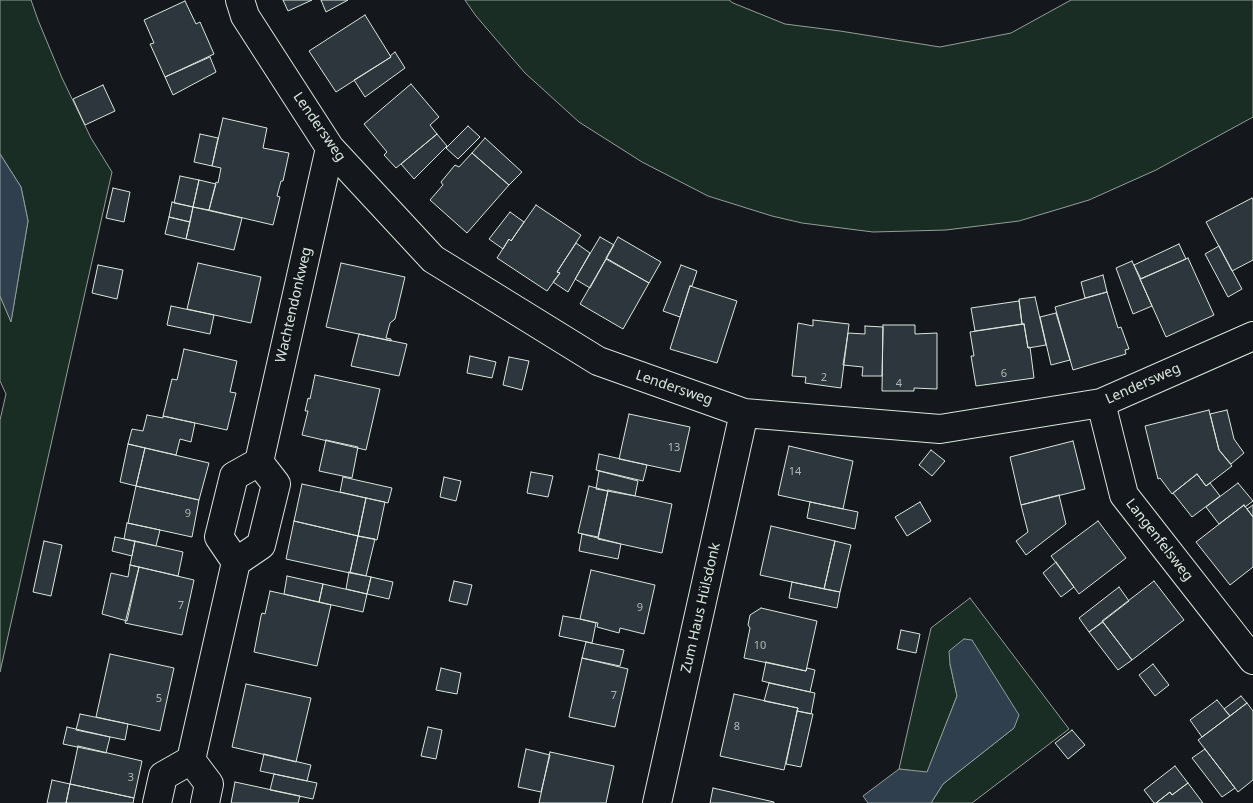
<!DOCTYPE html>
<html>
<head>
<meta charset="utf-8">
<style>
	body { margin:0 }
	canvas { display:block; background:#14181c }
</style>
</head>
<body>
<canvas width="1253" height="803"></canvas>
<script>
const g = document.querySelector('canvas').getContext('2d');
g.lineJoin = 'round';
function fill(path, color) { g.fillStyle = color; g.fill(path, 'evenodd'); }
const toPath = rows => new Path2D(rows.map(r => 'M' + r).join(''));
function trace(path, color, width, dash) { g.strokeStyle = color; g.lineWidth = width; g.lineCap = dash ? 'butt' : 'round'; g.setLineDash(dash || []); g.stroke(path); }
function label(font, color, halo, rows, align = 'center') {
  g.font = font + ' "Noto Sans",sans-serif'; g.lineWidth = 4; g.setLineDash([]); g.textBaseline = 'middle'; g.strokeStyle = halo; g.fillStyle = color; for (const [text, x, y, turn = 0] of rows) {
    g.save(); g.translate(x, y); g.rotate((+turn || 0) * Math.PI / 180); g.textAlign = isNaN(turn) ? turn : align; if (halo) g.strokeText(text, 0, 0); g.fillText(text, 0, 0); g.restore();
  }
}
const green = toPath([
	[0,0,31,0,38,20,62,78,91,138,112,172,0,672,0,420,6,394,0,381,0,296,11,321,28,221,21,187,0,154,0,0],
	[465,0,729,0,733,3,785,24,840,31,940,47,1011,33,1071,0,1253,0,1253,117,1156,170,1089,200,1019,221,946,230,873,232,802,223,772,216,708,196,642,162,579,122,525,73,476,16,465,0],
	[970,598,1069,729,972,803,931,803,943,784,1014,728,950,664,957,696,927,773,899,769,931,628,970,598]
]);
fill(green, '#1a2d24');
trace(green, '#939e99', 1);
const water = toPath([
	[0,154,21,187,28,221,11,322,0,296,0,154],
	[964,639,972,640,1019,715,1014,728,943,784,931,803,868,803,863,796,899,769,927,772,957,696,950,664,949,651,964,639]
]);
fill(water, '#2f3f4d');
trace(water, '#939e99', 1);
const building = toPath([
	[283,0,312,0,288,11,283,0],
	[321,0,348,0,326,12,321,0],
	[185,1,196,24,200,22,214,54,165,77,150,44,154,43,144,20,185,1],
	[365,15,391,57,336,92,309,51,365,15],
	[395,52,405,68,365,97,354,80,391,57,390,56,395,52],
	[210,57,216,72,173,95,165,77,210,57],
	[411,84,439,117,430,125,437,134,396,168,384,155,387,152,364,124,411,84],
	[103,85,115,111,85,125,73,99,103,85],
	[223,118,267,128,263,148,289,153,283,181,281,181,277,196,280,197,273,225,209,210,216,182,218,183,221,168,212,166,223,118],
	[468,126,480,137,458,159,446,148,468,126],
	[200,134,218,138,212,166,194,162,200,134],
	[437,134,447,146,414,179,401,164,437,134],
	[485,138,522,172,509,185,472,153,485,138],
	[472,153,509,185,467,233,430,200,443,185,441,182,455,165,459,167,472,153],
	[180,176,199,180,193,207,174,203,180,176],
	[199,180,216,184,209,210,193,207,199,180],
	[113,188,130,192,124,222,106,218,113,188],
	[1252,198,1253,200,1253,260,1232,271,1206,222,1252,198],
	[172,202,193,207,190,222,169,217,172,202],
	[536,205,581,235,557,272,560,273,547,291,497,258,509,239,511,241,536,205],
	[193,207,242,218,234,250,186,239,193,207],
	[510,212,524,222,511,241,509,239,503,249,489,239,510,212],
	[169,217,190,222,186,239,165,234,169,217],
	[600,237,614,245,590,288,575,279,600,237],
	[618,237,661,262,649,283,606,258,618,237],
	[576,243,590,253,568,292,553,282,560,273,557,272,576,243],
	[1179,244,1186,259,1141,279,1134,265,1179,244],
	[1219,246,1242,289,1228,297,1205,254,1219,246],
	[1188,258,1214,315,1166,337,1140,279,1188,258],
	[606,259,649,283,623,329,580,304,606,259],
	[1132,261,1152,306,1133,314,1116,268,1132,261],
	[198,263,261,277,251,323,187,309,198,263],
	[341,263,405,277,395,319,390,323,386,338,391,339,391,341,326,327,341,263],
	[98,265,123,270,117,299,92,293,98,265],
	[681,265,697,271,692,286,690,286,680,317,663,311,681,265],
	[1103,275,1107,292,1085,298,1081,282,1103,275],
	[690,286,737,301,717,363,670,349,690,286],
	[1107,292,1118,328,1121,327,1129,349,1125,350,1126,354,1073,370,1055,307,1107,292],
	[1035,297,1046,345,1028,348,1024,324,1022,324,1019,299,1035,297],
	[1019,301,1022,324,975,331,971,308,1019,301],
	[171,306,214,315,210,334,167,325,171,306],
	[1056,313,1070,360,1051,365,1040,317,1056,313],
	[813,320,849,324,841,388,805,383,806,377,792,376,798,323,813,326,813,320],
	[1024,324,1028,348,1030,347,1034,378,976,386,971,356,974,356,970,332,1024,324],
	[883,325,915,325,915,334,937,333,937,389,914,388,914,391,882,391,883,325],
	[865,326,883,327,882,376,862,376,863,367,843,365,848,333,865,334,865,326],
	[359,334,407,344,399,376,351,366,359,334],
	[184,349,237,361,230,392,236,393,227,430,163,416,172,379,177,380,184,349],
	[470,356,496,362,492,378,467,373,470,356],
	[509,357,529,361,522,390,503,385,509,357],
	[315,375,380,389,366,450,302,435,308,411,305,411,308,398,310,399,315,375],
	[1209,410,1219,450,1232,466,1206,486,1197,474,1172,494,1160,478,1158,479,1145,426,1209,410],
	[1227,410,1234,439,1244,453,1231,464,1219,450,1210,414,1227,410],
	[629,414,690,427,680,472,619,459,629,414],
	[147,415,163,418,163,416,195,423,191,442,180,439,176,455,128,444,132,429,143,431,147,415],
	[326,440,358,447,352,478,319,471,326,440],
	[1073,441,1085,489,1021,505,1010,457,1073,441],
	[128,444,145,448,136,486,120,482,128,444],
	[789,446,853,461,843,509,778,495,789,446],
	[145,448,209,463,199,500,136,486,145,448],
	[931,450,945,461,932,476,919,465,931,450],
	[599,454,647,465,643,481,596,470,599,454],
	[599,471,638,481,635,496,596,489,599,471],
	[531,472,553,476,548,497,527,493,531,472],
	[1197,474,1206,486,1210,483,1220,496,1192,517,1173,493,1197,474],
	[343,477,392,488,388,503,340,492,343,477],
	[444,477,461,481,456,501,440,497,444,477],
	[1238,483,1253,501,1245,507,1244,505,1219,524,1206,507,1238,483],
	[302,484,366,498,358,536,294,521,302,484],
	[136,486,199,500,192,537,128,523,136,486],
	[589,486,608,491,598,537,578,533,589,486],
	[608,490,672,504,662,553,598,539,608,490],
	[1059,495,1066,524,1026,555,1016,541,1028,532,1021,505,1059,495],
	[366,498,385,502,377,540,358,536,366,498],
	[810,502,858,512,855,529,807,518,810,502],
	[920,502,931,521,907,536,895,517,920,502],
	[1244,505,1253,517,1253,567,1230,585,1196,542,1244,505],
	[1253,505,1253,517,1247,509,1253,505],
	[294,521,358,536,350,573,286,559,294,521],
	[1098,521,1126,558,1079,594,1051,556,1098,521],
	[127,523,160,530,156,546,124,539,127,523],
	[771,526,835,541,824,589,760,575,771,526],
	[582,534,621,544,618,559,579,551,582,534],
	[358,536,375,539,366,576,350,573,358,536],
	[115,537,135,541,132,556,112,551,115,537],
	[44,541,62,545,51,596,33,592,44,541],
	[135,541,183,552,178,576,130,565,135,541],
	[835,541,851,545,840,592,824,589,835,541],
	[1056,562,1074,587,1061,597,1043,573,1056,562],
	[130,565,139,567,127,621,102,614,111,573,128,577,130,565],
	[139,567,194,580,182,635,125,623,139,567],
	[591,570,655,585,644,634,620,628,619,633,597,627,598,623,580,619,591,570],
	[349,572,371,577,367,594,346,589,349,572],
	[287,576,323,584,319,602,284,594,287,576],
	[371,577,393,582,389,599,367,594,371,577],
	[454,581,472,585,467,605,449,601,454,581],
	[1154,581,1184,620,1132,660,1102,621,1154,581],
	[792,582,840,592,837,608,789,598,792,582],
	[323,584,367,594,363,612,319,602,323,584],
	[1119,587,1129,601,1089,632,1079,618,1119,587],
	[270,591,331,605,317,666,254,652,261,616,262,613,265,614,270,591],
	[761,608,817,621,806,671,744,658,750,628,748,625,750,615,761,608],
	[563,616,580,619,596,623,592,643,559,636,563,616],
	[1103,622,1132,660,1118,670,1089,632,1103,622],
	[901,630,920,634,916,653,897,649,901,630],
	[586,642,624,650,620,666,582,658,586,642],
	[110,654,174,668,160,731,96,717,110,654],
	[582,658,628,669,615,727,569,717,582,658],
	[766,662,806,671,807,668,815,670,810,692,762,681,766,662],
	[1153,664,1169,685,1155,696,1139,675,1153,664],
	[441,668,461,673,457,694,436,690,441,668],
	[769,683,815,693,811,714,797,711,798,708,764,701,769,683],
	[246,684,311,698,296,762,232,747,246,684],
	[734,694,798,708,784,770,720,756,734,694],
	[1241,696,1247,703,1230,716,1224,709,1241,696],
	[1217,700,1230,716,1202,737,1190,720,1217,700],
	[1247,703,1253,711,1253,780,1238,792,1198,740,1247,703],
	[797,711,813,714,801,767,786,764,797,711],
	[80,714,128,724,125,740,76,730,80,714],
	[67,727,110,737,106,753,63,744,67,727],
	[428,727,442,730,436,759,421,756,428,727],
	[1072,730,1085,745,1068,759,1055,743,1072,730],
	[78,746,142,761,134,798,70,784,78,746],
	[526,749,550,755,541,792,518,787,526,749],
	[1205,749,1235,788,1222,797,1192,758,1205,749],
	[550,752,614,766,606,803,539,803,550,752],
	[264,754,311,765,307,781,260,771,264,754],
	[1175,766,1188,783,1172,795,1170,792,1156,803,1154,803,1144,790,1175,766],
	[274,774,317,783,313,799,270,790,274,774],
	[52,780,70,784,66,803,47,803,52,780],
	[235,782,300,796,298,803,231,803,235,782],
	[1188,783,1203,803,1156,803,1170,792,1172,795,1188,783],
	[70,784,134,798,133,803,66,803,70,784],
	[713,788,774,802,774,803,710,803,713,788]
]);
fill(building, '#2c363c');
trace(building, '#d8e6dc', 1);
const minor = toPath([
	[240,0,245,16,330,148,433,259,598,361,744,413,940,429,1101,403,1253,336],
	[1101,403,1124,495,1253,660],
	[236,562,219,537,234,476,259,462],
	[157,803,163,776,191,760],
	[205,803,209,784,191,760,236,562,261,545,276,484,259,462,330,148],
	[657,803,744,413]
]);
trace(minor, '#d8e6dc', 30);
trace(minor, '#14181c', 28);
label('11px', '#adbab4', null, [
	["6",1004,374],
	["2",824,378],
	["4",899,384],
	["13",674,448],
	["14",795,472],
	["9",188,514],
	["7",181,606],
	["9",640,608],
	["10",760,646],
	["7",614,696],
	["5",159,699],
	["8",737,727],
	["3",131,778]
]);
label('14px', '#d8e6dc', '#14181c', [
	["Lendersweg",319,127,55],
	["Wachtendonkweg",294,305,-77],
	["Lendersweg",1143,384,-24],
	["Lendersweg",674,388,19],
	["Langenfelsweg",1159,540,52],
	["Zum Haus Hülsdonk",701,608,-77]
]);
</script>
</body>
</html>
